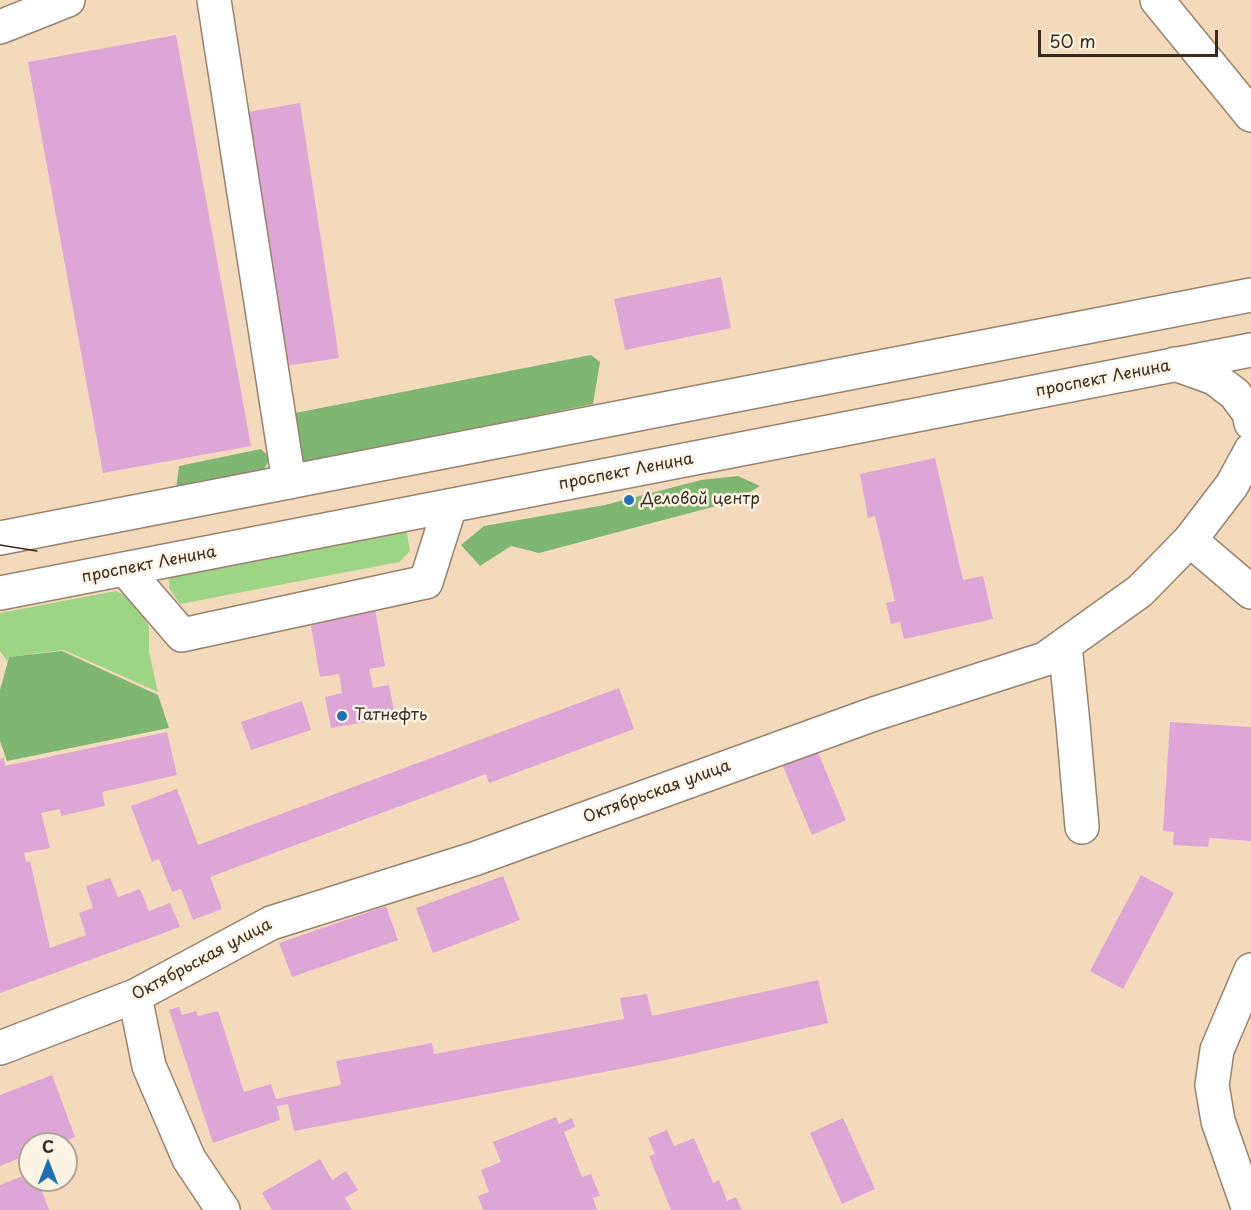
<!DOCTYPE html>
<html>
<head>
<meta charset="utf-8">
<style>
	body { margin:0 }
	#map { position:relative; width:1251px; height:1210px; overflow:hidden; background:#f4dabc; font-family:"Playpen Sans",sans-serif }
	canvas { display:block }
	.north { position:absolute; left:18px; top:1132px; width:60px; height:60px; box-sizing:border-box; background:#fcf5e5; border:2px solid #afa495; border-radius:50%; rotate:0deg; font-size:16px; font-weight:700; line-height:24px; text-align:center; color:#3b2a1e }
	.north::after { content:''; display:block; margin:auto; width:21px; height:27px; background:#1f6fb2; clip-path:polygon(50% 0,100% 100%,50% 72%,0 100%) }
	.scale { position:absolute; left:1038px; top:30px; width:180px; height:27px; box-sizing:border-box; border:3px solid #3b2a1e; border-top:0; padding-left:8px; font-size:18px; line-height:21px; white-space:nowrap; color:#3b2a1e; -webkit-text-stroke:4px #fcf5e5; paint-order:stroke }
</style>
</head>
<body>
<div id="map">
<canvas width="1251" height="1210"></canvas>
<div class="north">С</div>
<div class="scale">50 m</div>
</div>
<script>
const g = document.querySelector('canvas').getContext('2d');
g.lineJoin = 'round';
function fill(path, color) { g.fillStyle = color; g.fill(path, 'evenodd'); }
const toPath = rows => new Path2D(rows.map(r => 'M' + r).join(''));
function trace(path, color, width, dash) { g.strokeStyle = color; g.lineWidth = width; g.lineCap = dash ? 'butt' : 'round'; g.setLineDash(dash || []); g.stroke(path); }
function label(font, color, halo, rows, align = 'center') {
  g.font = font + ' "Playpen Sans",sans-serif'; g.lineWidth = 5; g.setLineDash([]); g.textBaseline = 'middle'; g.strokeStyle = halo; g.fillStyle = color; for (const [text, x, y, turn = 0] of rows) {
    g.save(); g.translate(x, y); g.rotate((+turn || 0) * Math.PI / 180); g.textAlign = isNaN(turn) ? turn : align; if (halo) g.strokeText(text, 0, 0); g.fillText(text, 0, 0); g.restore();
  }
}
fill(toPath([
	[396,526,407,533,410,551,399,562,180,604,169,588,170,571],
	[116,591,130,598,145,614,143,616,149,627,149,652,158,692,64,650,9,657,7,661,0,651,0,613]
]), '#9dd485');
fill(toPath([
	[591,355,600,362,593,404,297,465,285,415],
	[261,449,270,458,261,476,176,490,179,466],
	[738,476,760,486,735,501,539,553,511,546,480,566,461,545,484,526,605,505,701,480],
	[62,651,158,695,169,728,7,761,0,741,0,690,9,657]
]), '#7eb672');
fill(toPath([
	[176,35,251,446,103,473,28,62],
	[300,103,339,358,286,366,247,112],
	[721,277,731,328,625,350,614,299],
	[935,458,963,580,983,576,993,619,904,639,900,622,891,624,886,603,895,601,875,516,868,518,860,474],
	[375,609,385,666,369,669,373,688,389,685,395,717,331,728,325,697,342,693,339,674,320,677,310,620],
	[619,688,634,729,489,783,486,774,210,877,222,909,193,920,181,889,172,892,159,859,152,862,131,806,177,789,198,845],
	[302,701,311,730,251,750,241,722],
	[1170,722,1251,727,1251,841,1209,838,1208,847,1173,845,1174,832,1163,831],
	[167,732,177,775,102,792,105,806,61,816,60,809,41,813,50,848,24,853,26,862,30,861,50,948,86,935,79,913,93,908,86,886,110,878,118,897,140,889,149,911,170,903,180,927,0,993,0,759,4,758,5,766],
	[817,750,846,820,812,835,782,764],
	[1141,875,1174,893,1123,989,1090,971],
	[503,876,520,920,433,953,416,908],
	[386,906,398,940,292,977,279,943],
	[818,980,828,1023,661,1061,294,1131,288,1104,277,1106,280,1120,213,1143,169,1010,179,1007,182,1015,196,1011,198,1016,218,1011,244,1092,271,1084,276,1099,341,1085,336,1061,432,1043,434,1054,624,1019,620,998,647,994,652,1016],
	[52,1075,75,1137,57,1144,30,1144,30,1154,0,1166,0,1095],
	[556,1117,559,1124,572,1118,575,1127,564,1132,582,1177,591,1174,600,1196,593,1198,597,1210,483,1210,478,1196,489,1192,481,1170,501,1162,493,1142],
	[843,1118,875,1189,842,1204,810,1133],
	[667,1130,674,1146,694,1138,713,1183,719,1180,727,1201,736,1197,742,1210,671,1210,649,1156,655,1154,648,1138],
	[320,1159,332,1180,346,1171,358,1190,345,1198,352,1210,272,1210,262,1193],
	[30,1173,30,1180,38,1180,49,1210,0,1210,0,1185]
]), '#dda6d6');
const minor = toPath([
	[214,0,289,482],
	[0,27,68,0],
	[1175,364,1214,378,1235,394,1249,413,1251,423],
	[1190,540,1251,592],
	[125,569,182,635,426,582,450,506],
	[1065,645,1073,724,1082,827],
	[135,996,149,1066,189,1159,223,1210],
	[0,1048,135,996,271,923,474,859,874,714,1045,659,1140,591,1190,540,1232,485,1251,450],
	[1249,1210,1218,1121,1212,1085,1217,1050,1251,970]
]);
const major = toPath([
	[1157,0,1251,115],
	[0,538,1251,295],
	[0,593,1251,350]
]);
trace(minor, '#98826d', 36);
trace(major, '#98826d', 36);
trace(minor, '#fff', 33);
trace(major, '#fff', 33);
trace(toPath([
	[0,545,37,551]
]), '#3b2a1e', 1.5);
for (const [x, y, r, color] of [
	[629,500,6,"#1f6fb2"],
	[342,716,6,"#1f6fb2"]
]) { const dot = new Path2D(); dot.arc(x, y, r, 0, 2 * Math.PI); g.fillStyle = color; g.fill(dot); trace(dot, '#fcf5e5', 2); }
label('16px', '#3b2a1e', '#fcf5e5', [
	["проспект Ленина",1103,379,-11],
	["проспект Ленина",626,472,-11],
	["проспект Ленина",149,565,-11],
	["Октябрьская улица",657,792,-20],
	["Октябрьская улица",202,960,-28]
]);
label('16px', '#3b2a1e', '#fcf5e5', [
	["Деловой центр",641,500],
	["Татнефть",354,716]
], 'left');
</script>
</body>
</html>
